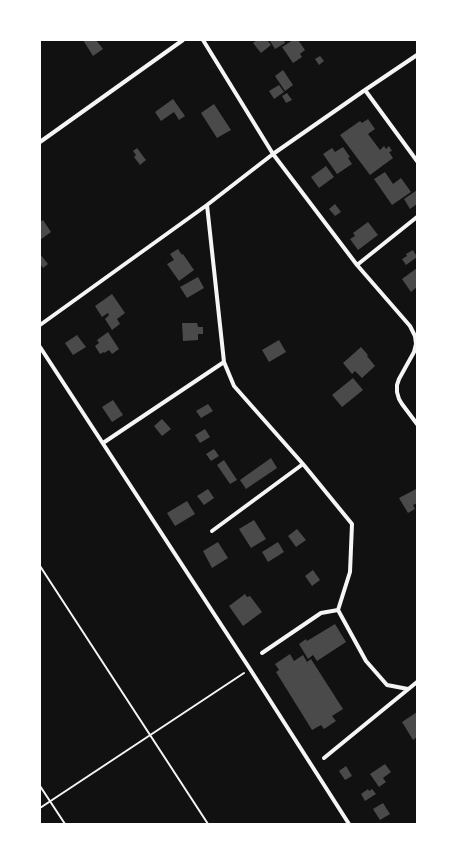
<!DOCTYPE html>
<html>
<head>
<meta charset="utf-8">
<style>
	body { margin:0 }
	#map { position:relative; width:457px; height:864px; overflow:hidden; background:#111; font-family:"Varela Round",sans-serif }
	canvas { display:block }
	.frame { position:absolute; inset:0; border:41px solid #fff; pointer-events:none }
</style>
</head>
<body>
<div id="map">
<canvas width="457" height="864"></canvas>
<div class="frame"></div>
</div>
<script>
const g = document.querySelector('canvas').getContext('2d');
g.lineJoin = 'round';
function fill(path, color) { g.fillStyle = color; g.fill(path, 'evenodd'); }
const toPath = rows => new Path2D(rows.map(r => 'M' + r).join(''));
function trace(path, color, width, dash) { g.strokeStyle = color; g.lineWidth = width; g.lineCap = dash ? 'butt' : 'round'; g.setLineDash(dash || []); g.stroke(path); }
fill(toPath([
	[83,40,96,40,103,49,93,56],
	[257,40,267,40,271,45,261,53,253,43],
	[271,40,284,40,285,43,275,49,270,41],
	[293,40,298,40,305,50,300,54,302,57,293,63,282,47],
	[320,56,324,61,319,65,315,59],
	[283,70,293,85,285,91,275,76],
	[279,85,284,92,274,99,269,91],
	[287,93,292,100,286,103,282,96],
	[173,99,185,116,179,120,174,112,161,121,155,112],
	[214,104,231,130,217,138,201,113],
	[368,119,375,129,368,134,380,150,384,146,386,149,389,146,392,151,389,152,393,158,370,175,340,135,360,121,362,123],
	[343,147,350,157,348,158,352,164,337,174,323,154,332,148,335,152],
	[137,148,146,160,140,165,134,157,136,155,133,151],
	[326,166,334,177,319,188,311,177],
	[385,172,393,184,401,178,411,192,392,205,374,179],
	[417,190,417,204,410,209,404,199],
	[335,204,341,212,335,216,329,209],
	[43,220,51,232,40,240,40,222],
	[368,222,378,235,358,250,350,239,355,236,353,233],
	[178,249,182,255,183,254,194,270,179,281,167,264,174,260,170,254],
	[413,250,417,257,406,265,402,259,407,256,406,254],
	[40,254,48,264,43,268,40,264],
	[417,268,417,287,411,292,402,279],
	[198,277,204,288,187,298,180,287],
	[112,294,125,313,117,319,120,324,112,330,105,319,109,315,108,313,102,317,95,306],
	[182,323,197,323,198,327,203,327,203,334,198,334,198,340,183,341],
	[108,332,119,349,112,354,109,350,104,353,104,352,100,354,95,346,99,343,97,340],
	[77,335,86,347,73,355,65,343],
	[279,340,286,352,269,362,262,350],
	[361,347,368,355,367,356,375,366,362,378,355,371,352,374,343,363],
	[353,378,363,390,342,407,332,395],
	[113,400,123,415,112,422,102,407],
	[208,404,213,411,201,418,196,411],
	[162,419,171,429,162,436,154,426],
	[205,429,210,437,200,443,195,435],
	[214,449,219,456,211,461,206,454],
	[271,458,277,468,246,489,240,480],
	[224,460,237,480,230,484,217,465],
	[208,489,214,498,204,505,197,496],
	[416,489,417,503,413,505,415,509,408,513,399,498],
	[187,501,195,514,175,526,167,513],
	[254,520,266,539,251,548,239,529],
	[297,529,306,540,296,547,288,536],
	[218,542,228,558,212,568,203,551],
	[278,542,284,552,268,562,262,552],
	[313,570,320,580,312,586,305,576],
	[245,594,247,597,250,596,262,612,243,626,229,606],
	[335,624,346,642,317,661,313,655,308,659,299,644,306,639,307,641],
	[290,654,294,661,303,655,307,662,311,659,343,709,332,716,336,721,324,729,321,725,312,730,276,672,279,670,275,664],
	[417,712,417,737,413,740,402,722],
	[385,764,391,772,383,778,386,782,379,787,370,774],
	[346,766,352,776,345,780,339,771],
	[368,789,369,791,372,789,376,794,365,801,361,794],
	[383,803,390,814,380,820,373,809]
]), '#4a4a4a');
trace(toPath([
	[40,566,208,824],
	[40,786,65,824],
	[40,808,244,673]
]), '#f5f5f5', 2);
trace(toPath([
	[203,40,273,154,357,265,410,326,415,336,416,344,414,352,399,379,397,385,397,392,399,399,402,404,417,424],
	[365,90,417,161],
	[40,142,183,40],
	[207,205,224,362,234,386,303,464,352,524,350,572,338,610,366,661,387,685,408,689],
	[357,265,417,217],
	[40,325,207,205,273,154,365,90,417,55],
	[40,347,250,669,349,824],
	[103,443,224,362],
	[212,531,303,464],
	[262,653,321,613,338,610],
	[324,758,417,682]
]), '#f5f5f5', 4);
</script>
</body>
</html>
